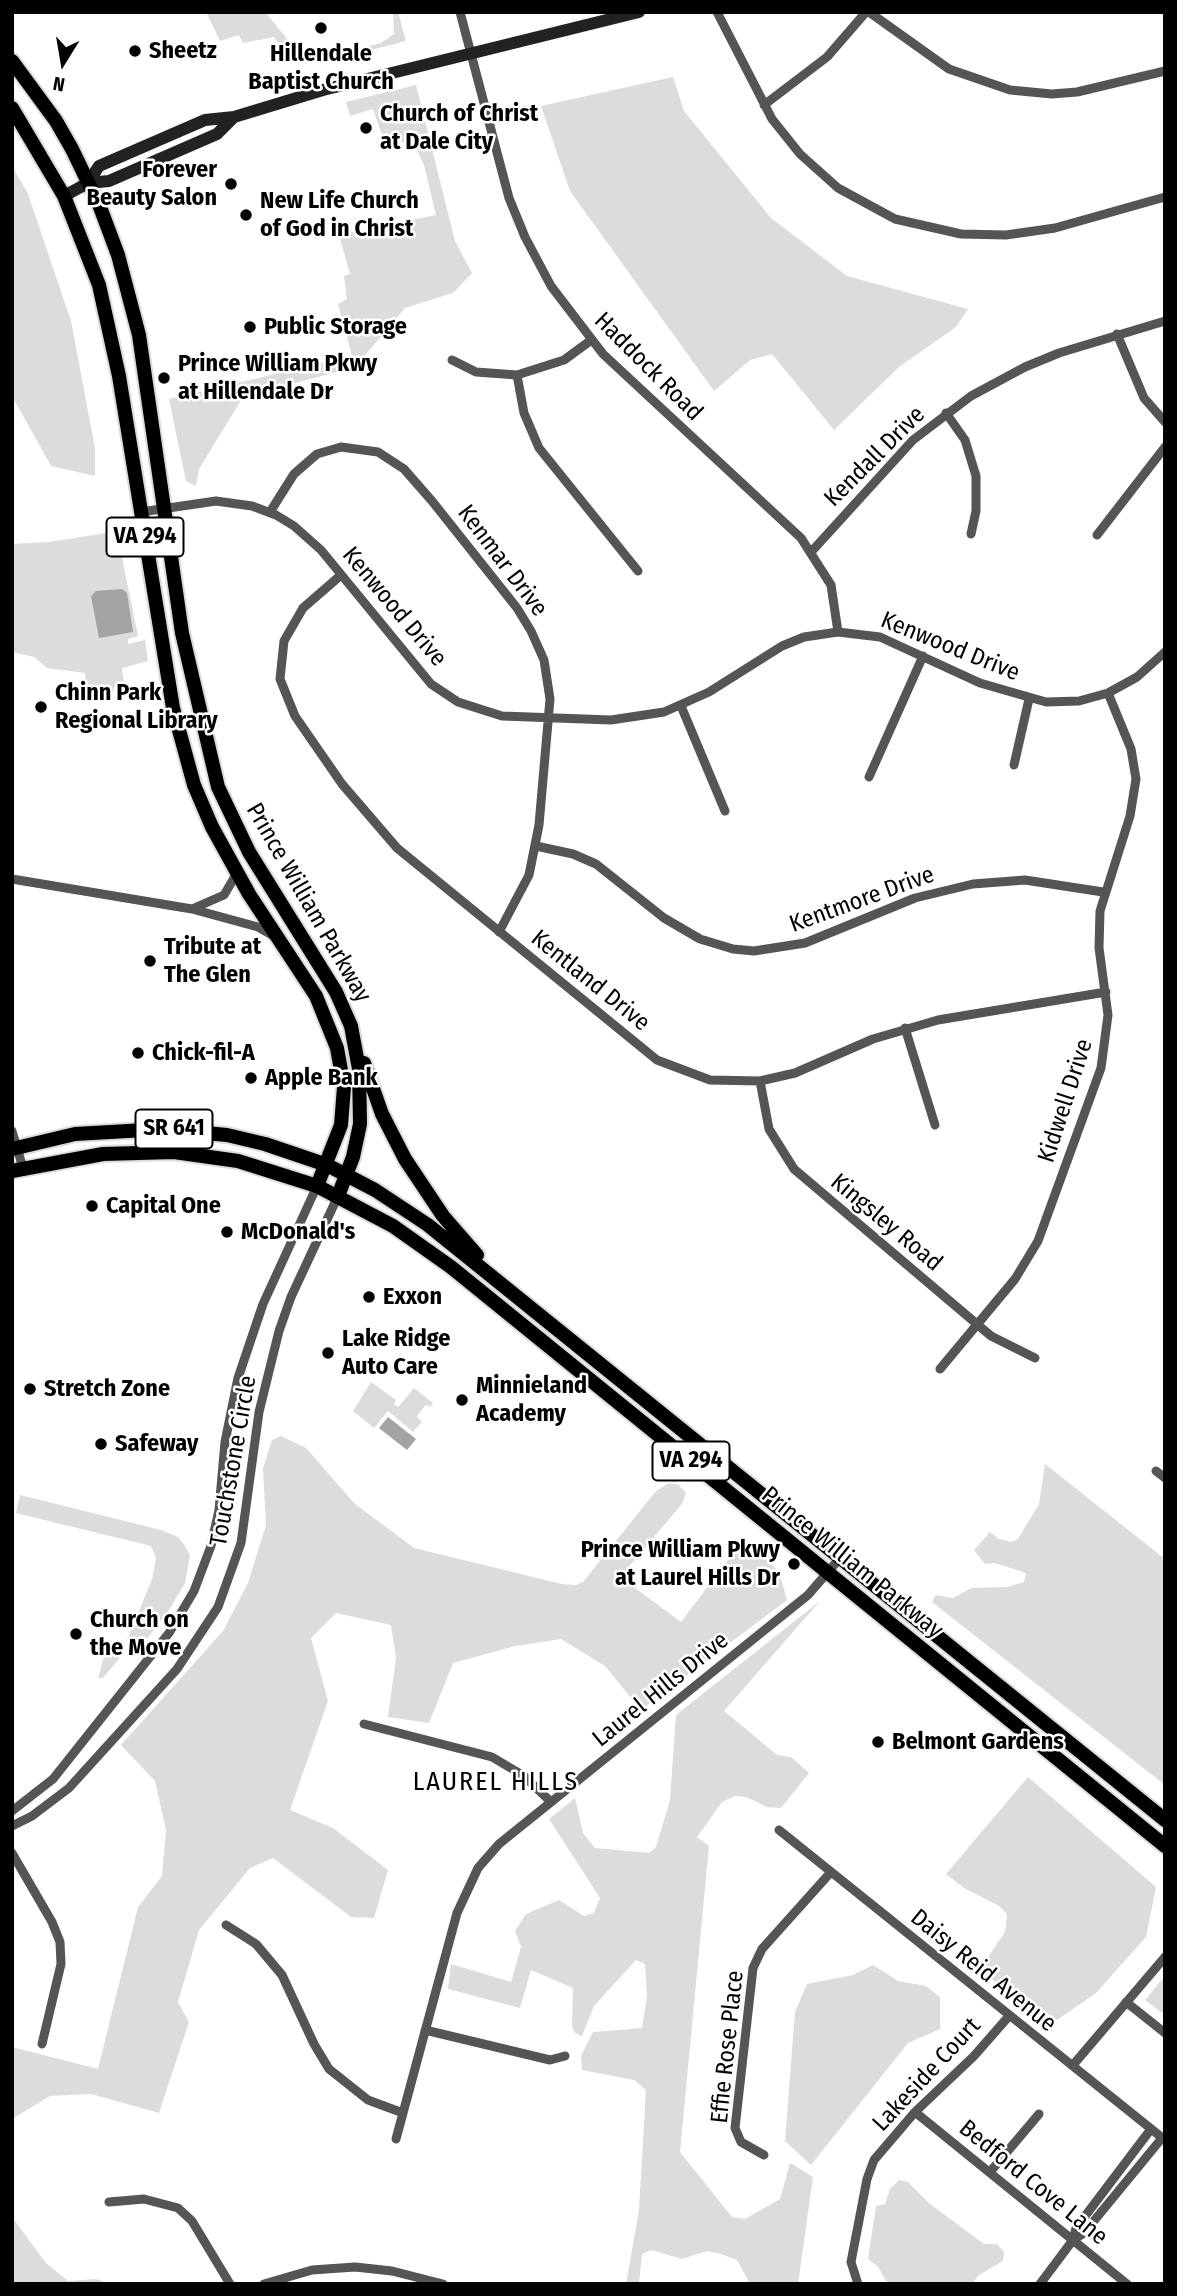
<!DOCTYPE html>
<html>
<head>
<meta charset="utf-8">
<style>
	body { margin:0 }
	#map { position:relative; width:1177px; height:2296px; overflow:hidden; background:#fff; font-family:"Fira Sans Condensed",sans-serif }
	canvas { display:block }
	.frame { position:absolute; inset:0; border:14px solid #000; pointer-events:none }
	.north { position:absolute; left:28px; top:28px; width:70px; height:70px; -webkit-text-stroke:5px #fff; paint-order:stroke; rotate:191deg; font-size:19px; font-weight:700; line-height:28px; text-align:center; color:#000 }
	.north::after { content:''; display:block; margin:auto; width:24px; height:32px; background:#000; clip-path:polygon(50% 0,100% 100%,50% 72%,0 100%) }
</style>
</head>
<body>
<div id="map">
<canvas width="1177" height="2296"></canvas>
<div class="frame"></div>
<div class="north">N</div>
</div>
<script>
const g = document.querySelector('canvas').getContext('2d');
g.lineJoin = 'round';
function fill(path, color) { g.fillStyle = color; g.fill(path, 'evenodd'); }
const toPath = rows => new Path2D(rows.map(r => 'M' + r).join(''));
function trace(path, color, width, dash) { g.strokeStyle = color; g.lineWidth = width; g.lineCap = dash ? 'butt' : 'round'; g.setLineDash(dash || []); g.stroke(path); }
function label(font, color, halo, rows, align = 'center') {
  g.font = font + ' "Fira Sans Condensed",sans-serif'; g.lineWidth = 5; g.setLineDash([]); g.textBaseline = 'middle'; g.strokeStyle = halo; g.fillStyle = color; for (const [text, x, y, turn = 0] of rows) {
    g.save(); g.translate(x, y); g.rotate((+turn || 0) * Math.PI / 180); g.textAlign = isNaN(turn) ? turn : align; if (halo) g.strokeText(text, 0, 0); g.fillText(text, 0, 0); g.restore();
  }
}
fill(toPath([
	[206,12,265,12,297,51,294,58,287,57,274,37,243,43,239,35,220,41],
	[393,12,398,12,406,41,359,53,358,49,381,43,394,34],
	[673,77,684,111,771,218,847,276,968,309,956,327,899,367,834,430,772,354,750,360,714,391,570,191,541,106],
	[416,85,455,241,472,273,453,293,405,308,355,367,243,397,199,469,196,486,186,481,169,399,352,356,338,304,347,299,344,276,350,274,339,235,436,215,424,165,415,146,382,135,373,109,350,116,346,102],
	[12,166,28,194,71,321,95,448,95,476,51,466,12,396],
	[113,532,117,533,138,636,128,639,128,644,145,640,148,661,122,668,124,683,123,687,121,684,114,687,114,691,86,686,85,673,47,668,34,657,12,652,12,544,49,542],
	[371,1382,396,1400,394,1404,398,1407,414,1388,433,1403,430,1407,426,1405,419,1413,417,1417,422,1422,413,1432,388,1411,374,1428,353,1411],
	[281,1436,306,1448,355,1504,414,1548,562,1584,576,1585,583,1582,656,1491,669,1483,679,1485,686,1493,682,1504,620,1577,681,1622,744,1539,779,1572,787,1600,641,1710,605,1666,561,1639,515,1646,453,1663,429,1723,388,1717,396,1658,391,1625,336,1613,311,1638,328,1701,290,1810,333,1828,388,1870,374,1918,351,1917,273,1858,250,1868,199,1930,178,2002,189,2022,159,2113,91,2094,50,2096,12,2119,12,2047,98,2069,138,1907,162,1876,166,1830,155,1781,121,1745,223,1631,248,1583,266,1525,263,1468,272,1440],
	[1045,1464,1165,1559,1165,1785,932,1602,936,1595,953,1598,971,1588,1007,1587,1024,1582,1026,1573,995,1563,985,1564,974,1550,990,1532,999,1539,1011,1542,1018,1539,1039,1504],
	[20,1495,161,1530,178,1537,183,1543,190,1555,185,1583,169,1610,139,1649,127,1640,152,1579,156,1558,151,1546,16,1513],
	[820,1601,724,1711,777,1755,791,1757,809,1773,781,1808,767,1807,746,1797,735,1796,722,1802,697,1837,709,1846,680,2152,732,2217,745,2219,780,2199,790,2163,813,2177,798,2284,750,2284,737,2260,721,2254,707,2251,682,2259,652,2250,642,2254,639,2284,626,2284,639,2210,646,2090,634,2080,582,2070,581,2056,593,2032,642,2028,647,1996,645,1964,636,1960,594,2006,582,2036,575,2033,572,2027,573,1988,531,1970,520,2008,448,1989,451,1964,511,1982,521,1947,515,1931,526,1914,559,1900,584,1916,594,1913,600,1898,549,1819,575,1798,583,1833,595,1848,649,1853,656,1847,670,1800,676,1715],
	[106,1649,121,1651,119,1659,103,1678,98,1678],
	[1028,1777,1156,1887,1146,1937,1096,1993,1057,2020,988,1977,984,1963,1005,1932,1007,1914,999,1906,964,1888,946,1874],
	[873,1965,898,1981,926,1986,940,1997,940,2029,908,2043,811,2165,785,2141,795,2012,807,1984,853,1975],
	[1165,1976,1165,2015,1145,2000],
	[899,2180,908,2182,930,2204,984,2244,997,2244,1004,2252,1003,2261,979,2275,972,2284,888,2284,878,2267,868,2259,876,2206,885,2204,890,2189],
	[12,2217,46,2263,68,2281,96,2279,112,2284,12,2284]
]), '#dcdcdc');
fill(toPath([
	[122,589,127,593,133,632,99,638,91,596,96,591],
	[388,1417,416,1439,407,1450,379,1428]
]), '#a3a3a3');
const primary = toPath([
	[12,1149,75,1134,163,1129,227,1135,265,1144,327,1165],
	[12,1171,103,1154,174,1152,238,1161,317,1186]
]);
const trunk = toPath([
	[12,61,56,121,72,149,100,207,118,255,139,335,182,633,218,787,249,852,336,992,351,1026,359,1069,360,1124,353,1157,338,1196],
	[12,108,64,196,99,285,119,376,173,708,194,785,212,827,249,894,316,996,337,1048,344,1087,341,1125,317,1186,393,1226,451,1267,1165,1846],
	[364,1063,382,1114,405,1159,443,1216,477,1255],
	[327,1165,375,1190,428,1225,1165,1820]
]);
trace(primary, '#dbdbdb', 18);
trace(trunk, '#dbdbdb', 18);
trace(toPath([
	[460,12,509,198,525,237,551,286,603,354,801,538,831,585,838,632],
	[717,12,772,119,800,154,838,188,895,219,961,234,1006,235,1055,228,1165,197],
	[869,12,949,69,1010,90,1052,94,1077,92,1165,71],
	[764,105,827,57,866,12],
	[1117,334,1144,398,1165,422],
	[452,360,476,372,517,375,564,360,590,341],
	[517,375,524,413,539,448,638,571],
	[946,413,965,440,976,476,976,511,971,534],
	[141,512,216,501,252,506,276,515,294,526,321,550,431,684,458,702,502,716,611,720,664,712,709,692,782,646,804,637,838,632,880,637,980,683,1046,702,1079,701,1108,693,1137,677,1165,652],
	[270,512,294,474,317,454,341,447,378,452,404,469,432,501,517,608,531,631,544,660,550,699,539,825,529,875,499,932],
	[1097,535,1165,447],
	[812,551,913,440,971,396,1025,367,1059,353,1165,321],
	[341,575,303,608,284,641,280,679,295,716,342,784,397,848,657,1060,710,1080,760,1081,795,1073,873,1039,938,1020,1106,992],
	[681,706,725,811],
	[1014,765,1029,699],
	[869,777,923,656],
	[536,846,573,854,596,864,664,918,700,939,733,949,754,951,805,943,915,898,973,884,1025,880,1103,892],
	[12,879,192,909,258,927,274,936],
	[192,909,224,895,237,873],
	[905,1028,935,1125],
	[760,1081,769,1129,794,1169,991,1336,1035,1358],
	[12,1131,23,1168],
	[940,1369,1015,1279,1038,1241,1101,1068,1108,1015,1099,948,1100,911,1130,816,1136,779,1131,749,1108,693],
	[1156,1471,1165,1478],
	[364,1724,492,1757,524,1776,551,1802],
	[12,1811,53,1779,169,1633,194,1591,211,1546,219,1510,225,1442,238,1378,263,1304,317,1186],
	[12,1826,32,1816,69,1788,177,1669,218,1607,241,1543,259,1412,279,1331,291,1297,338,1196],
	[779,1830,1165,2140],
	[12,1853,52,1922,60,1942,61,1964,42,2044],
	[226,1925,256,1944,282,1975,314,2044,329,2069,368,2100,403,2113],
	[1126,2002,1165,2033],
	[425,2030,550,2060,565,2056],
	[1073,2065,1165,1957],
	[915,2112,1127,2284],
	[1151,2129,1076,2228,1073,2240,1084,2233,1162,2138],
	[396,2139,457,1913,478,1868,499,1844,808,1595,840,1558],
	[764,2155,741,2142,735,2128,753,1968,762,1949,831,1872],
	[990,2172,1039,2114],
	[109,2202,144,2199,178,2208,192,2221,230,2284],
	[264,2284,312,2270,355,2267,392,2271,443,2284],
	[858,2284,851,2262,867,2179,874,2160,915,2112,974,2056,1009,2016],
	[1040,2284,1073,2240]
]), '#555', 9);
trace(toPath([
	[88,183,99,166,205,120,234,117,323,90,639,12],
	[64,196,88,183,109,181,217,134,234,117]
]), '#222', 12);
trace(primary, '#000', 14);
trace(trunk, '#000', 14);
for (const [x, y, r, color] of [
	[321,28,7,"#000"],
	[135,51,7,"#000"],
	[366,128,7,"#000"],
	[231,184,7,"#000"],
	[246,215,7,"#000"],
	[250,327,7,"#000"],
	[164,378,7,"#000"],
	[41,707,7,"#000"],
	[150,961,7,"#000"],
	[138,1053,7,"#000"],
	[251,1078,7,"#000"],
	[92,1206,7,"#000"],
	[227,1232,7,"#000"],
	[369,1297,7,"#000"],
	[328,1353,7,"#000"],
	[30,1389,7,"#000"],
	[462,1400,7,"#000"],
	[101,1444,7,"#000"],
	[794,1564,7,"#000"],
	[76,1634,7,"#000"],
	[878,1742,7,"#000"]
]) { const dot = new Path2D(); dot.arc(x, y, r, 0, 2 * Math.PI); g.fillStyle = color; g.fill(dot); trace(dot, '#fff', 2.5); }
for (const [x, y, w] of [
	[145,537,77],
	[174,1129,77],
	[691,1461,77]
]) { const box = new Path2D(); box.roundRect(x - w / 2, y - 19.5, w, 39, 5); g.fillStyle = '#fff'; g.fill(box); trace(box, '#000', 2); }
label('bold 23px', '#000', null, [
	["VA 294",145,537],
	["SR 641",174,1129],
	["VA 294",691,1461]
]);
label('bold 24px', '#000', '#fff', [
	["Sheetz",149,51],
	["Hillendale",321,54,"center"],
	["Baptist Church",321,82,"center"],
	["Church of Christ",380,114],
	["at Dale City",380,142],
	["Forever",217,170,"right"],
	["Beauty Salon",217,198,"right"],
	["New Life Church",260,201],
	["of God in Christ",260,229],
	["Public Storage",264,327],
	["Prince William Pkwy",178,364],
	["at Hillendale Dr",178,392],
	["Chinn Park",55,693],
	["Regional Library",55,721],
	["Tribute at",164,947],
	["The Glen",164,975],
	["Chick-fil-A",152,1053],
	["Apple Bank",265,1078],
	["Capital One",106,1206],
	["McDonald's",241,1232],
	["Exxon",383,1297],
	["Lake Ridge",342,1339],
	["Auto Care",342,1367],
	["Minnieland",476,1386],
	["Academy",476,1414],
	["Stretch Zone",44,1389],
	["Safeway",115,1444],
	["Prince William Pkwy",780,1550,"right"],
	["at Laurel Hills Dr",780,1578,"right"],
	["Church on",90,1620],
	["the Move",90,1648],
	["Belmont Gardens",892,1742]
], 'left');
label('24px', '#000', '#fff', [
	["Haddock Road",648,367,45],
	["Kendall Drive",875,457,-45],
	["Kenmar Drive",502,561,53],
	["Kenwood Drive",394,607,50],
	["Kenwood Drive",950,647,22],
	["Kentmore Drive",862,900,-20],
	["Prince William Parkway",308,903,60],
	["Kentland Drive",590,981,39],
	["Kidwell Drive",1066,1101,-72],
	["Kingsley Road",886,1223,40],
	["Touchstone Circle",234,1461,-80],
	["Prince William Parkway",852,1563,39],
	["Laurel Hills Drive",661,1690,-39],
	["Daisy Reid Avenue",983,1971,39],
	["Effie Rose Place",728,2047,-84],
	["Lakeside Court",927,2075,-47],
	["Bedford Cove Lane",1033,2183,39]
]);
g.letterSpacing = '2px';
label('26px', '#000', '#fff', [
	["LAUREL HILLS",496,1783]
]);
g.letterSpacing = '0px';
</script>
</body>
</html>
